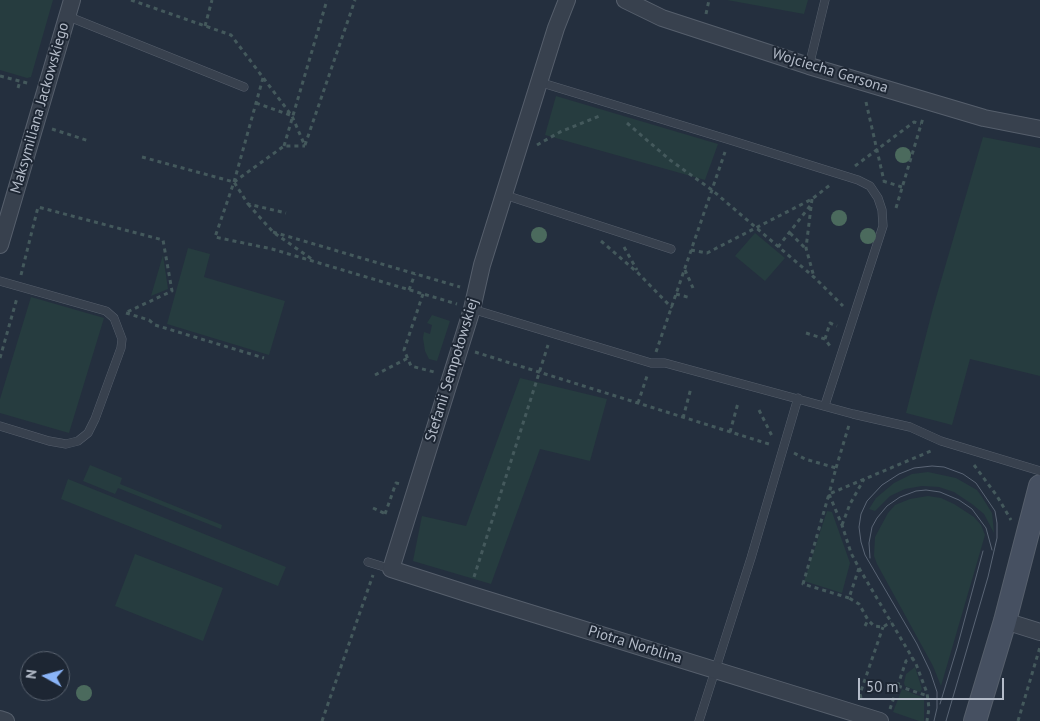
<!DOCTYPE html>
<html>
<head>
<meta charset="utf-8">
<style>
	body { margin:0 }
	#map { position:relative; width:1040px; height:721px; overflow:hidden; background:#242f3e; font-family:"PT Sans",sans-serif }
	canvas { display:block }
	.north { position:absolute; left:20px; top:651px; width:50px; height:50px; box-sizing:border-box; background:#1d2633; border:1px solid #59626f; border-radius:50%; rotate:277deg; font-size:14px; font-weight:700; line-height:20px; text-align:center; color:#b4bcc9 }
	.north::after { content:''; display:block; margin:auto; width:18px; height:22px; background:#8ab4f8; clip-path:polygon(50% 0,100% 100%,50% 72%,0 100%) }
	.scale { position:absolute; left:858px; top:678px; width:146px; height:22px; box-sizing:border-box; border:2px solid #b4bcc9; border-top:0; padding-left:6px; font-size:15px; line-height:18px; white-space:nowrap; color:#b4bcc9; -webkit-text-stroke:4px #1d2633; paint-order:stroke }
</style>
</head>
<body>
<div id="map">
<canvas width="1040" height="721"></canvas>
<div class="north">N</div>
<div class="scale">50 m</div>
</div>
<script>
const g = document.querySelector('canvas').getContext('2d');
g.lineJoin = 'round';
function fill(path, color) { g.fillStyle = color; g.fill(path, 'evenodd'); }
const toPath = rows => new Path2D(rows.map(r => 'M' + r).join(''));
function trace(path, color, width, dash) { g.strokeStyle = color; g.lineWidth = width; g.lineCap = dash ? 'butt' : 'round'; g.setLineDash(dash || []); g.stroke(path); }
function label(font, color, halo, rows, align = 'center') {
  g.font = font + ' "PT Sans",sans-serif'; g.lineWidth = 4; g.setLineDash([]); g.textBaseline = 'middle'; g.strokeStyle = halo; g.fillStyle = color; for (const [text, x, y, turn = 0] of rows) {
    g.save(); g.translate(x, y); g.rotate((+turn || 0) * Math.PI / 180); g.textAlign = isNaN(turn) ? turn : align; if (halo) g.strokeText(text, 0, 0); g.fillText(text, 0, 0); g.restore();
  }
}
fill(toPath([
	[0,0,53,0,31,77,27,78,0,70],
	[727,0,808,0,804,14],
	[556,96,718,144,705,180,545,135],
	[983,137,1040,148,1040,376,970,359,952,425,906,413,933,308],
	[755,233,785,258,765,281,735,256],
	[188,248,210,254,204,277,285,301,269,355,167,324],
	[163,255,168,289,151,296],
	[31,297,104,318,69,433,0,413,0,399],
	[432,315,450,321,437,361,429,359,425,351,423,338,424,332,430,334,432,325,427,323],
	[520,378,607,399,590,461,540,449,491,584,413,561,422,516,466,526],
	[90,465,122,478,120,484,222,525,221,529,118,488,115,494,83,481],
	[928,472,956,478,977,490,982,497,992,513,994,533,984,514,972,504,954,492,939,487,922,486,905,489,890,496,875,511,869,509,876,498,894,483,912,474],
	[68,479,286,567,278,586,61,499],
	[928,496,941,498,954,504,974,517,981,525,985,535,941,686,933,666,877,564,874,556,875,537,888,513,895,505,910,499],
	[827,511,832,512,850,563,842,593,804,581],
	[135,554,223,588,203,641,115,606],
	[915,667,922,689,920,692,905,686,904,683,906,674],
	[902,689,924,698,924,721,919,721,893,712]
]), '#263c3f');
const lane = toPath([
	[67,16,244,87],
	[809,66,825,0],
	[539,82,730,140,858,180,870,186,878,198,882,210,883,226,825,405],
	[505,195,671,249],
	[0,281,106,311,114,318,122,339,121,348,95,419,88,433,78,441,66,444,49,441,0,426],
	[472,309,651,363,665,363,853,414,910,427,941,441,1040,471],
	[368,562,391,569],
	[699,721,751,558,798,398]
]);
const street = toPath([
	[567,0,556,28,482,265,472,309,391,569,469,594,880,721],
	[625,0,662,18,809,66,984,118,1040,129],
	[0,245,72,0],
	[1005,621,1040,632],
	[0,719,6,721]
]);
const secondary = toPath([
	[975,721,1005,621,1040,486]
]);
trace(lane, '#565f6c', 9);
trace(street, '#565f6c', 18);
trace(secondary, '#565f6c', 24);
trace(toPath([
	[131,0,231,35,292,116,305,146],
	[706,14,709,0],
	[205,26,212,0],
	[0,76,31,84],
	[263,78,234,182,215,237,272,249,457,304],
	[18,88,20,81],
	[866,102,884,181],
	[256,103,290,115],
	[627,123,670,160,712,190,815,278,843,306],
	[52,129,89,141],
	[305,145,355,0],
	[537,145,560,132,602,115],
	[284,146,327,0],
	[142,157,234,182,248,204,286,213],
	[855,166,914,122,921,124],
	[883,181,902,187],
	[234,182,284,146,305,146],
	[812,199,806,248,814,277],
	[248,204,273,232,313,260],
	[896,208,923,118],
	[273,232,460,287],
	[790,233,805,248],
	[601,241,638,273,672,308],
	[624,247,637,270],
	[778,247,810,206],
	[691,250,707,253,812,199,830,185],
	[685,270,693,288],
	[21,275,38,207,163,240,172,291,125,313],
	[409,290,415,274],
	[423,294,404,350,411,366,434,372],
	[676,294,691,298],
	[126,313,149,320,155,325,264,358],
	[806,333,825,339,830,346],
	[825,339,830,323,837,326],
	[475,352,772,445],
	[656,352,725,152],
	[0,358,17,298],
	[375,375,408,358],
	[638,403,647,376],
	[759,410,772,436],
	[683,418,691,388],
	[730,432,738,403],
	[794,453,805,459,836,468,829,494,842,525,851,553,859,568,849,598,859,604,868,620,874,626,883,627,891,622],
	[974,465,997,496,1011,520],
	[836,468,849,425],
	[373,508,386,514],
	[385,514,396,483,401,484],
	[842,525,850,504,864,479],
	[859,568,916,664,927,693,929,708,927,721],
	[474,577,548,345],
	[849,598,803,584,829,494,931,451],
	[865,626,868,620],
	[898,686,928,696],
	[861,698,860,694,883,627],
	[890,709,906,661,913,658],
	[322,721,373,575],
	[1018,721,1040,647]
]), '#44595c', 3, [4, 4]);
trace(lane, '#38414e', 8);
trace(street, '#38414e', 16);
trace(secondary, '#465061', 22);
trace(toPath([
	[870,558,869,543,872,527,877,518,887,506,900,497,916,491,926,490,940,492,959,500,972,509,986,528,992,550],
	[940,704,957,648,983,551],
	[934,721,937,708,937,692,930,671,917,644,865,555,861,542,859,527,861,514,867,501,882,485,899,474,914,468,932,466,944,467,963,474,976,483,995,511,997,523,997,538,988,577,946,721]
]), '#5a6575', 1);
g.fillStyle = '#4b6a5d';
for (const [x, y] of [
	[903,155],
	[839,218],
	[539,235],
	[868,236],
	[84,693]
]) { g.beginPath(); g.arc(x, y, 8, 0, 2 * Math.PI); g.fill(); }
label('15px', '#b4bcc9', '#1d2633', [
	["Wojciecha Gersona",830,71,17],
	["Maksymiliana Jackowskiego",40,108,-74],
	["Stefanii Sempołowskiej",452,370,-73],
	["Piotra Norblina",635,645,17]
]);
</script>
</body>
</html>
